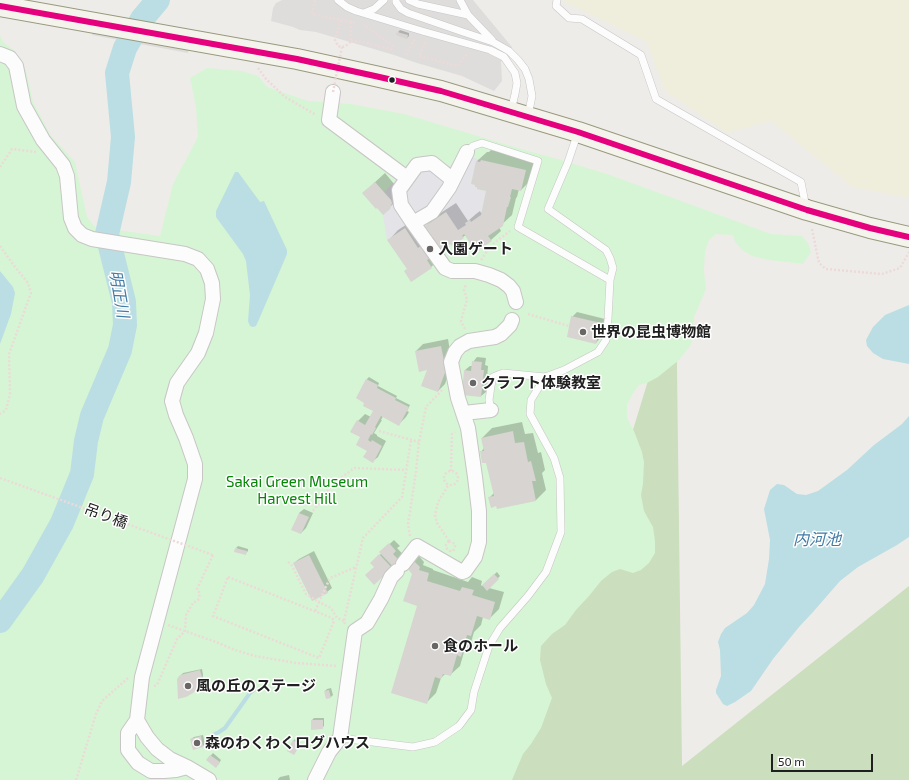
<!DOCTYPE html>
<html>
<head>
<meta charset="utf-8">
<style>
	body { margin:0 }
	#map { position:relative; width:909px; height:780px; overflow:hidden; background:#eeece9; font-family:"Exo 2",sans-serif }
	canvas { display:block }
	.scale { position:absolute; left:771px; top:754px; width:102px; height:18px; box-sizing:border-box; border:2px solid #202020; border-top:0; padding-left:5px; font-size:12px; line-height:14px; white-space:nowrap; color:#202020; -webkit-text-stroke:3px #fff; paint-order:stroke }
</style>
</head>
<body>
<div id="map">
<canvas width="909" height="780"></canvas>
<div class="scale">50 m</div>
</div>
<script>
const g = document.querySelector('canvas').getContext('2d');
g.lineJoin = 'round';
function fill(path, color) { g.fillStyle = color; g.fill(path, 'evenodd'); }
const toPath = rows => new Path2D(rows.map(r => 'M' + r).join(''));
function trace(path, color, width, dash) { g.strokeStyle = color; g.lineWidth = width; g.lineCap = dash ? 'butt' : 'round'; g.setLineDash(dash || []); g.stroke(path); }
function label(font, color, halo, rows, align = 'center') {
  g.font = font + ' "Exo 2","Noto Sans JP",sans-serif'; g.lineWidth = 3; g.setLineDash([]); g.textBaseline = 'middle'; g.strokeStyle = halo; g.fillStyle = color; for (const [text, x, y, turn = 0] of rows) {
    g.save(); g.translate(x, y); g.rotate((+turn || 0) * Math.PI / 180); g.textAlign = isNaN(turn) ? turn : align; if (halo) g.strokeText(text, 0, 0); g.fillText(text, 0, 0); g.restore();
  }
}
fill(toPath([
	[563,0,909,0,909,198,852,187,771,121,727,133,665,91,647,42,567,3]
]), '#efeedc');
fill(toPath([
	[676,289,682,766,909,586,909,780,473,780,607,515]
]), '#cbdebd');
fill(toPath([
	[0,35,3,42,15,51,26,70,33,102,51,136,75,162,87,217,95,227,160,236,173,184,198,137,196,107,190,78,207,68,242,71,258,76,267,87,308,101,351,104,404,114,528,151,558,159,610,175,771,234,802,236,808,243,811,252,803,264,769,260,752,256,742,250,735,242,733,235,716,234,709,240,705,251,704,271,706,289,694,317,693,327,694,337,690,346,679,360,658,377,647,383,639,385,633,393,627,405,627,418,634,431,642,452,644,462,643,484,641,495,644,511,653,527,655,541,655,553,649,563,641,570,633,573,620,569,612,572,601,581,589,596,576,610,565,625,552,634,541,646,540,660,546,684,552,698,541,728,531,744,523,754,512,780,0,780]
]), '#d6f5d4');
fill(toPath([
	[282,0,473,0,512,47,501,62,502,81,494,91,462,76,417,63,394,55,316,32,300,30,293,27,271,21,273,8,276,3]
]), '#dedddc');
fill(toPath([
	[464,149,471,157,481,160,480,162,476,161,471,184,475,185,475,187,477,187,477,189,486,191,481,215,471,222,470,220,465,223,466,225,458,230,445,212,425,226,433,237,418,248,405,228,387,240,383,215,390,209,392,203,391,200,384,192,402,174,414,160,420,156,435,158,446,166,450,166]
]), '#e3e3e8');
fill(toPath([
	[235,172,238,172,260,202,264,201,287,250,287,254,260,317,256,326,253,327,250,326,248,321,250,295,246,261,243,254,216,217,216,211],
	[0,271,13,287,15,293,11,314,0,344],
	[909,305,909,364,883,359,873,353,867,346,866,340,873,327,885,315],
	[909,416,909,537,897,545,858,567,840,581,813,612,799,627,773,659,751,691,735,702,727,706,723,704,716,693,716,690,721,676,720,650,718,642,721,634,725,628,747,613,754,605,765,584,769,559,770,540,764,509,770,490,777,484,784,485,797,494,806,495,818,491,847,470,874,445,902,424]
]), '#badee3');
fill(toPath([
	[96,15,191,33,188,53,92,35]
]), '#dddcdb');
fill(toPath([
	[400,30,409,33,409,36,407,38,398,32],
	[491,150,535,161,531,180,521,190,519,189,517,197,516,198,512,215,499,227,501,231,491,240,466,235,463,237,451,243,437,252,441,258,431,267,412,281,408,268,389,240,398,230,415,219,429,240,434,236,426,226,436,216,456,203,468,221,476,214,480,211,481,213,483,211,487,191,477,161,487,152,489,152],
	[385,173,400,191,399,198,389,208,373,184],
	[577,312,605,319,600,338,596,343,572,317],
	[448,339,452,363,445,384,438,391,428,369,416,351,423,344],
	[477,357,486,358,485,365,488,366,486,392,481,396,465,370,470,366,472,366,473,362],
	[369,377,379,383,378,386,397,396,396,398,410,405,407,411,409,412,406,417,399,424,383,416,381,420,382,420,374,433,377,435,377,436,386,441,378,457,373,461,361,437,358,421,365,414,371,417,374,411,367,379],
	[522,422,525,434,533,433,538,453,541,452,545,470,542,473,546,490,536,500,497,508,497,505,489,498,494,493,487,461,481,452,484,448,482,438,492,428],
	[304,509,313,513,306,528,301,533,299,513],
	[394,540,400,546,397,548,411,563,419,556,424,562,423,565,433,569,433,570,468,582,472,577,482,581,481,585,482,586,497,572,500,576,489,588,504,592,499,609,489,619,483,617,481,625,474,632,470,646,464,652,460,666,450,675,445,674,441,678,436,693,427,702,419,605,413,574,408,568,393,566,374,584,375,567,371,563,382,553,381,552],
	[238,546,248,549,248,551,246,553,236,548],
	[314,551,332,588,327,592,294,563,299,559],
	[202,669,203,675,202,681,199,686,192,693,181,675,183,673],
	[331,688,333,695,331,697,325,691,327,689],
	[314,718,324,718,324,726,322,728,312,720],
	[203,735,205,744,203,746,191,739,194,737],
	[295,739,301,742,294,754,293,741],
	[213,753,221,760,218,765,207,760],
	[289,775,290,780,278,780,278,779,280,777]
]), '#0003');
trace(toPath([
	[213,735,219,732,225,728,250,693,254,690]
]), '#badee3', 4);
trace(toPath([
	[0,621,33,575,62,523,82,474,86,441,92,416,120,350,125,325,124,302,107,234,119,182,123,137,117,73,125,48,142,19,158,0]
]), '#badee3', 24);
fill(toPath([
	[397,32,408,35,407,39,396,35],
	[481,160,526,170,521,191,512,189,510,197,511,197,508,207,507,207,503,226,488,236,492,241,476,252,464,234,462,236,464,238,452,246,450,244,427,260,432,268,411,282,404,271,407,269,387,240,405,228,418,248,433,237,425,226,446,212,458,230,466,225,465,223,470,220,471,222,481,215,486,191,477,189,477,187,475,187,475,185,471,184,476,161,480,162],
	[375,182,391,200,392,203,390,209,383,215,377,208,376,209,362,193],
	[571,316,601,323,596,344,567,337],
	[441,346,446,370,438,392,421,386,427,370,419,372,415,351],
	[472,361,482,362,481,370,484,370,481,397,462,395,464,370,471,371],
	[366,379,378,385,377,388,396,398,395,400,409,407,399,426,381,416,375,427,376,428,372,435,371,434,368,440,371,442,372,440,382,446,373,463,363,457,367,451,356,445,360,437,350,432,357,420,365,425,373,411,363,406,364,403,356,398],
	[513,431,515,443,524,442,528,462,531,461,536,481,532,481,536,501,497,509,496,506,491,508,488,497,494,496,486,463,482,463,480,451,484,451,481,438],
	[299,513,309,517,301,534,291,530],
	[389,543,396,551,393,554,406,567,413,560,420,567,419,570,429,573,427,581,460,591,462,587,474,590,472,595,495,602,490,620,477,616,471,636,467,635,461,657,457,655,451,676,443,674,441,679,435,677,427,704,391,693,417,606,403,601,412,574,408,569,401,575,379,552],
	[235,548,247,551,246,555,234,552],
	[379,554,392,568,374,585,365,575,374,567,370,563],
	[309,555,328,593,312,601,293,563],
	[494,574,499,579,487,591,482,585],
	[200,670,202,677,200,684,197,689,193,693,186,697,178,699,177,679,180,675],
	[329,690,331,698,326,699,324,691],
	[311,720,323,720,323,729,311,730],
	[201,736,203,747,193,750,190,739],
	[293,740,300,745,294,755,287,751],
	[210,755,220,762,216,768,206,760]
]), '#d7d4d1');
const lane = toPath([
	[338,0,347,7,356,11,422,31,490,50,504,57,515,73,517,83,515,94,511,111],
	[396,0,396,2,401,9,408,13,463,32,493,42,509,51,518,60,525,69,529,79,532,96,528,116],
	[409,0,418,4,468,15],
	[460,0,468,15,492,40],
	[557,0,556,6,569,18,582,19,641,55,656,99,801,182,806,208],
	[364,13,374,9,384,0],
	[467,152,473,146,482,143,538,161,518,227,610,280],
	[491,410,489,400,491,386,493,377,503,373,545,377,564,370,598,352,606,340,608,319,610,280,613,268,610,258,606,250,548,209,568,162,578,132],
	[340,738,413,747,435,742,459,726,471,710,474,692,489,646,500,628,528,596,546,572,561,532,560,478,554,458,530,414,531,400,545,377]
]);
const street = toPath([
	[0,54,10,58,16,66,24,106,43,140,63,165,67,176,71,218,75,228,82,235,92,239,185,254,198,259,207,269,212,283,213,299,206,333,198,353,177,383,172,401,176,415,186,438,195,464,195,479,142,677,137,720,128,733,128,750,138,763,151,771,164,771,176,770,187,767],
	[333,92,329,120,407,178],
	[453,180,432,163,417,165,399,190,401,205,413,223,432,212,449,188,467,152],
	[413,223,445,268,452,271,475,271,489,275,501,280,509,286,513,291,516,302],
	[464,413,491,410],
	[403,564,417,546,462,572,465,571,475,557,479,542,479,511,475,477,468,428,458,398,451,362,455,352,460,346,469,341,495,337,501,334,510,325,512,320],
	[137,720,147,737,157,749,170,759,187,767,209,780],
	[315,780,329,752,340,738,355,631,367,623,381,599,391,577,397,571]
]);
const secondary = toPath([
	[0,6,297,59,375,76,441,91,578,132,807,210,870,228,909,237]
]);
trace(lane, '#c7c6c5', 8);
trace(street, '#c7c6c5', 16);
trace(secondary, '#99997f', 22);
trace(toPath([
	[315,0,312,14,356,23],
	[341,20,335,40,338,46,342,47,346,46,351,41,351,22],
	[351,41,358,41,391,49,393,46,364,25],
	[426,42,419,56,457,66,467,54],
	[406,55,414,40,413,39],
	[258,68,266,79,285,97,316,115],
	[0,167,12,149,36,152],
	[812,229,819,263,826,269,882,274,900,268,909,252],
	[0,246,15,267,28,283,31,293,9,354,10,394,6,410,0,414],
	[481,260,487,251,494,243,510,231],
	[528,314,569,326],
	[465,329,461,321,467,300,464,290,466,284],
	[379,431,419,442],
	[451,471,452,434,455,432],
	'444 478a7 7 0 1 1 14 0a7 7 0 1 1-14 0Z',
	[313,511,332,485,354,468,406,470],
	[410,536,408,524,410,512,416,471,419,442,426,407,443,389],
	[449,541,437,523,435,515,438,502,449,484],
	[449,541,455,544,455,547,453,551,450,551,446,548,446,545,449,541],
	[288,562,291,564,306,594,319,602,315,612],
	[228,577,332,618,334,621,319,658,213,616,228,577],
	[344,621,337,618,331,608,319,602,330,578,356,567],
	[345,624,344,621,363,538,402,497,411,440],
	[168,625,216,642,235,650,255,656,296,663,337,666],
	[154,686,157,685,177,639,185,631,186,615,193,603,198,600,200,594,197,589,213,555],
	[76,780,96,714,102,701,128,678]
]), '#ecdad9', 2.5, [2, 2]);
trace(lane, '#fcfcfc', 7);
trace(street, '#fcfcfc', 14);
trace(secondary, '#f4f4ec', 20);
trace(toPath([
	[333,92,342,47],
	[0,478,213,555]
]), '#ecdad9', 2.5, [2, 2]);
trace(toPath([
	[0,6,297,59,375,76,441,91,578,132,807,210,870,228,909,237]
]), '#e5007d', 6);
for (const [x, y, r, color] of [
	[392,80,3.5,"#202020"],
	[430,249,4,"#686766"],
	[583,332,4,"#686766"],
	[473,383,4,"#686766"],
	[435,646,4,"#686766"],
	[188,686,4,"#686766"],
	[197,743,4,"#686766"]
]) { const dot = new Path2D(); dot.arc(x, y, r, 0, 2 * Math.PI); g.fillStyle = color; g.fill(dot); trace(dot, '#fff', 1.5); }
label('bold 15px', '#202020', '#fff', [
	["入園ゲート",438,249],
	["世界の昆虫博物館",591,332],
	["クラフト体験教室",481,383],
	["食のホール",443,646],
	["風の丘のステージ",196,686],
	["森のわくわくログハウス",205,743]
], 'left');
label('15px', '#068607', '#fff', [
	["Sakai Green Museum",297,482],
	["Harvest Hill",297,499]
]);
label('15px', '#202020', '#fff', [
	["吊り橋",106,516,20]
]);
label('italic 16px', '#427ba5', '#fff', [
	["明正川",119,294,80],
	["内河池",817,540]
]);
</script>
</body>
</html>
